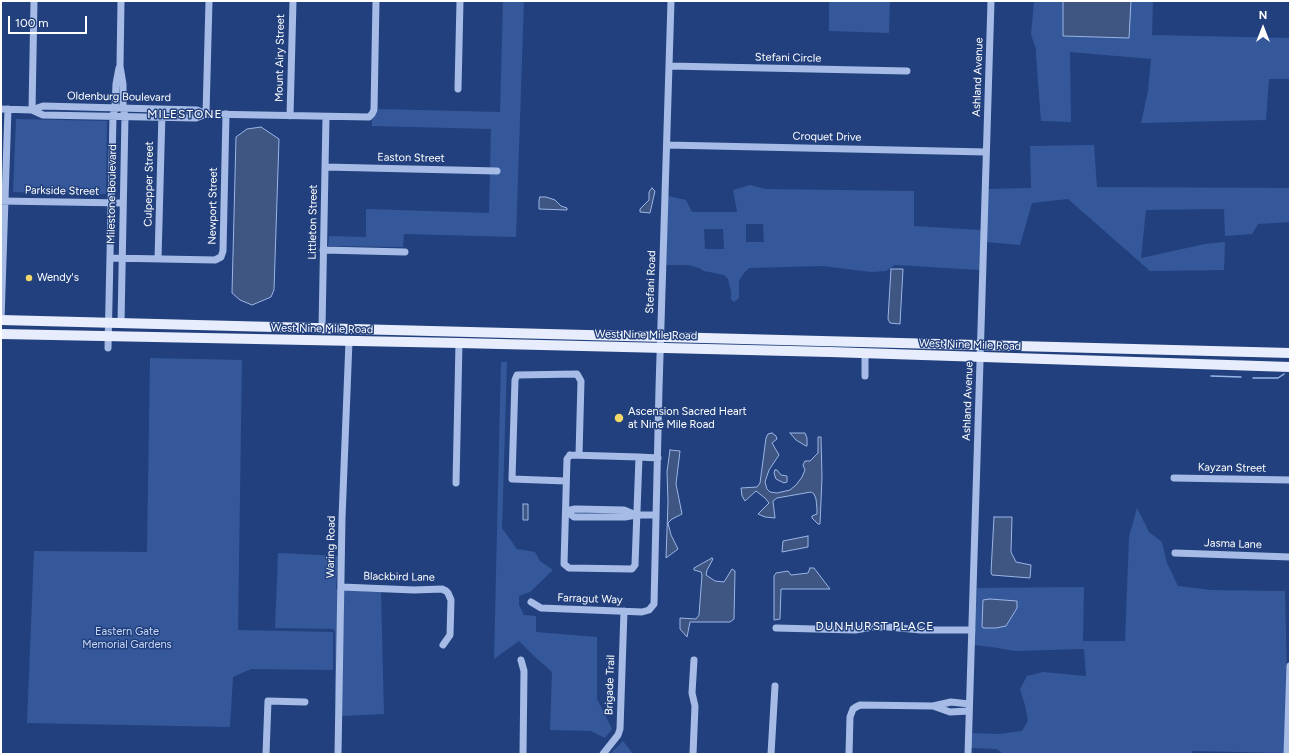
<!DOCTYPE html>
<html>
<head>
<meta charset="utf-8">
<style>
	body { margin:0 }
	#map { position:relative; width:1291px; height:755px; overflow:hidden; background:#22407d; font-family:Figtree,sans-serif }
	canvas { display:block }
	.frame { position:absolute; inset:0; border:2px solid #fff; pointer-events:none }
	.north { position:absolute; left:1243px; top:8px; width:40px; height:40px; -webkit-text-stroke:3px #22407d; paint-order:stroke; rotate:0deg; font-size:11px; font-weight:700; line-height:16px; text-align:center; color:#fff }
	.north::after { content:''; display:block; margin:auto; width:14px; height:18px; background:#fff; clip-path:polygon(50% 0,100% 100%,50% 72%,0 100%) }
	.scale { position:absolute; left:8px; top:16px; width:79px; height:18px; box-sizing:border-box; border:2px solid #fff; border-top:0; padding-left:5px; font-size:12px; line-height:14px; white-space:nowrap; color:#fff; -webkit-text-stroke:3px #22407d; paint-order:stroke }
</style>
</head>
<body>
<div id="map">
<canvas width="1291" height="755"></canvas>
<div class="frame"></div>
<div class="north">N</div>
<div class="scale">100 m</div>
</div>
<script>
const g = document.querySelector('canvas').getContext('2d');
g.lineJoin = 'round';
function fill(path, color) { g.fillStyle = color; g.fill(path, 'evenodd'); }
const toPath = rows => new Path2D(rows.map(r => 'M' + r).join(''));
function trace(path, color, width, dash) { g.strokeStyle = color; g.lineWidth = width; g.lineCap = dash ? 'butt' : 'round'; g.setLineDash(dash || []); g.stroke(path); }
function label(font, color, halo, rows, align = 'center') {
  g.font = font + ' Figtree,sans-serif'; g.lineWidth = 3; g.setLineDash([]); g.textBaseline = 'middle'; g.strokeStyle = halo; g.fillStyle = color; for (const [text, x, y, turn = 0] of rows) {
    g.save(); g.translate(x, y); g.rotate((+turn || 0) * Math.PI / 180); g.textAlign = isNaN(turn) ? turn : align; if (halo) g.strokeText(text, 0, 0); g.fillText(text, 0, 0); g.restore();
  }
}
fill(toPath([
	[503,1,524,1,516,237,404,234,403,247,328,246,329,236,366,237,366,209,489,213,491,129,372,126,372,119,379,109,500,112],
	[829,1,890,1,889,33,829,31],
	[1034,1,1153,1,1152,35,1290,38,1290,79,1269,79,1266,120,1141,123,1148,91,1151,59,1070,52,1071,122,1041,121,1036,55,1036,49,1031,35],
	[16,119,107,121,106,194,13,192],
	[1094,145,1097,187,1290,188,1290,222,1258,224,1252,234,1225,236,1224,209,1146,210,1141,258,1205,244,1225,242,1224,270,1150,271,1068,199,1032,203,1020,245,986,242,988,189,1031,188,1030,146],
	[750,185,765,189,914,191,914,226,981,230,980,270,895,265,886,271,871,272,823,266,749,268,744,273,739,281,739,298,734,302,731,299,731,291,728,279,724,275,704,271,699,268,688,265,666,265,668,196,686,200,692,212,737,212,733,190],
	[746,224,763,224,764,242,746,242],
	[704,229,723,229,724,249,705,249],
	[150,358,242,360,238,630,333,632,333,670,251,669,233,677,230,727,27,723,34,551,147,552],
	[501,362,507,362,502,528,517,549,535,552,540,561,553,570,530,592,519,596,519,605,524,615,536,616,536,632,597,637,597,699,612,729,605,738,591,731,550,730,552,672,534,656,519,641,494,659],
	[1137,508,1149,532,1162,542,1167,563,1178,586,1211,590,1285,591,1287,676,1284,753,1192,751,1192,754,1003,754,997,749,971,748,971,733,999,734,1022,731,1028,721,1025,705,1020,689,1027,676,1043,672,1086,676,1084,649,1015,651,992,647,974,645,977,588,1084,587,1083,641,1125,641,1129,537],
	[278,553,338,556,336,589,339,589,335,716,335,631,333,629,275,628],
	[344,590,381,592,384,714,341,716],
	[623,741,633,754,610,754]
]), '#35589b');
const water = toPath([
	[1063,1,1131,1,1129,38,1063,36,1063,1],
	[261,127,279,139,274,290,271,297,252,305,240,300,232,293,236,137,247,129,261,127],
	[652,188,655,191,650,213,640,212,640,209,649,200,649,192,652,188],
	[540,197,546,197,555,200,561,206,567,208,567,210,539,209,539,200,540,197],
	[891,269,903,269,900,324,890,323,888,319,891,269],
	[772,433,776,436,777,439,772,443,779,455,769,470,765,482,767,489,770,492,777,493,790,490,796,485,802,477,805,470,803,465,805,461,810,461,818,453,818,437,821,437,822,478,820,524,818,524,812,518,812,516,817,514,817,509,816,499,814,494,811,492,777,498,773,501,775,518,765,517,758,514,769,503,765,498,756,491,745,501,742,496,741,488,757,487,760,483,766,438,768,434,772,433],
	[790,433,805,433,807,438,807,446,806,446,796,440,790,433],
	[670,450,680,451,676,484,682,514,672,519,668,523,671,535,678,549,666,558,668,502,667,472,670,450],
	[775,470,777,470,781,475,787,476,787,482,784,483,776,479,774,473,775,470],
	[523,504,528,504,528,520,523,520,523,504],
	[994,517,1012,517,1011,552,1016,562,1031,565,1030,578,992,575,991,572,994,517],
	[808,536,808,547,782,552,783,541,808,536],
	[712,558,713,559,707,570,706,575,715,581,724,582,732,569,735,571,734,619,730,622,690,622,687,637,680,629,680,618,696,619,699,615,702,575,701,572,694,570,694,568,712,558],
	[810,568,814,568,830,589,781,589,780,619,774,620,774,576,776,573,788,571,791,575,808,573,810,568],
	[990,599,1017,601,1017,608,1006,626,996,628,983,628,982,626,983,600,990,599]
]);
fill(water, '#3f5682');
trace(water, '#9ab5e7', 1);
trace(toPath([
	[1211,376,1241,377],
	[1253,378,1278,378,1284,374]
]), '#9ab5e7', 1.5);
trace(toPath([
	[669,66,907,71],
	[458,89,460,1],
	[1,109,32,110,43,106,197,110,206,114],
	[32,110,43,115,196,118,206,114,369,117,372,114,374,110,376,1],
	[32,110,34,1],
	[206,114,209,1],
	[290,116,293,1],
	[667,145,986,152],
	[325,167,497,171],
	[1,201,123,203],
	[323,250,405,252],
	[110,258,215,260,221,257,223,251,226,114],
	[158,259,162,113],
	[1,320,8,109],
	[121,323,125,116,123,108,123,84,120,66,121,1],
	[322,328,326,117],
	[108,348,113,116,115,108,116,84,119,68],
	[865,376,865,353],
	[570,455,639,457,635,565,632,569,569,568,564,564,567,459,570,455],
	[639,457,658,458],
	[1174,478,1290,480],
	[566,481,512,479,515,380,517,375,577,374,581,381,579,455],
	[456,483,459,343],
	[636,515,624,510,575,509,566,511,574,517,625,517,636,515,656,515],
	[1175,553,1290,557],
	[342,587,414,590,442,589,446,591,448,593,451,600,450,635,443,645],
	[531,602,541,608,642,612,649,610,654,604,659,388,671,1],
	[776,628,855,630,873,627,888,627,921,630,972,630],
	[521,660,524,671,523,754],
	[933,706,950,712,969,711],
	[266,754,268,701,305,702],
	[338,754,342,518,349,341],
	[603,754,618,735,620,729,624,611],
	[693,754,695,706,692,693,694,660],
	[771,754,775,686],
	[849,754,850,717,853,709,856,707,860,705,933,706,951,702,969,704],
	[968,754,991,1],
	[1287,754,1290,666]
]), '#a6bce6', 7);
trace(toPath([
	[1,320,1290,353],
	[1,334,459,343,830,352,1290,367]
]), '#e7edfd', 10);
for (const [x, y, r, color] of [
	[29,278,4,"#f2d868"],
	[619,418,5,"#f2d868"]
]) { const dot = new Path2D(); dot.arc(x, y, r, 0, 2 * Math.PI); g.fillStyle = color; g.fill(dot); trace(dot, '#22407d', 1.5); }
label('11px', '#fff', '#22407d', [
	["Mount Airy Street",280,58,-89],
	["Stefani Circle",788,58,1],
	["Ashland Avenue",978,77,-88],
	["Oldenburg Boulevard",119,97,1],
	["Croquet Drive",827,137,1],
	["Easton Street",411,158,1],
	["Culpepper Street",149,184,-89],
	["Parkside Street",62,191,1],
	["Milestone Boulevard",112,194,-89],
	["Newport Street",213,206,-89],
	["Littleton Street",313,222,-89],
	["Stefani Road",651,282,-88],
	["West Nine Mile Road",322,329,1],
	["West Nine Mile Road",646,335,1],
	["West Nine Mile Road",970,345,2],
	["Ashland Avenue",968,401,-88],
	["Kayzan Street",1232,468,1],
	["Jasma Lane",1233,544,2],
	["Waring Road",331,547,-89],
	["Blackbird Lane",399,577,1],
	["Farragut Way",590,599,2],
	["Brigade Trail",610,685,-88]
]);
label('11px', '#fff', '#22407d', [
	["Wendy's",37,278],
	["Ascension Sacred Heart",628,412],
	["at Nine Mile Road",628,425]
], 'left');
label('11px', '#c9d8f5', '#22407d', [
	["Eastern Gate",127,632],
	["Memorial Gardens",127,645]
]);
g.letterSpacing = '1px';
label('12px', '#fff', '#22407d', [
	["MILESTONE",185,114],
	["DUNHURST PLACE",875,626]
]);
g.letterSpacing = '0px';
</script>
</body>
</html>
